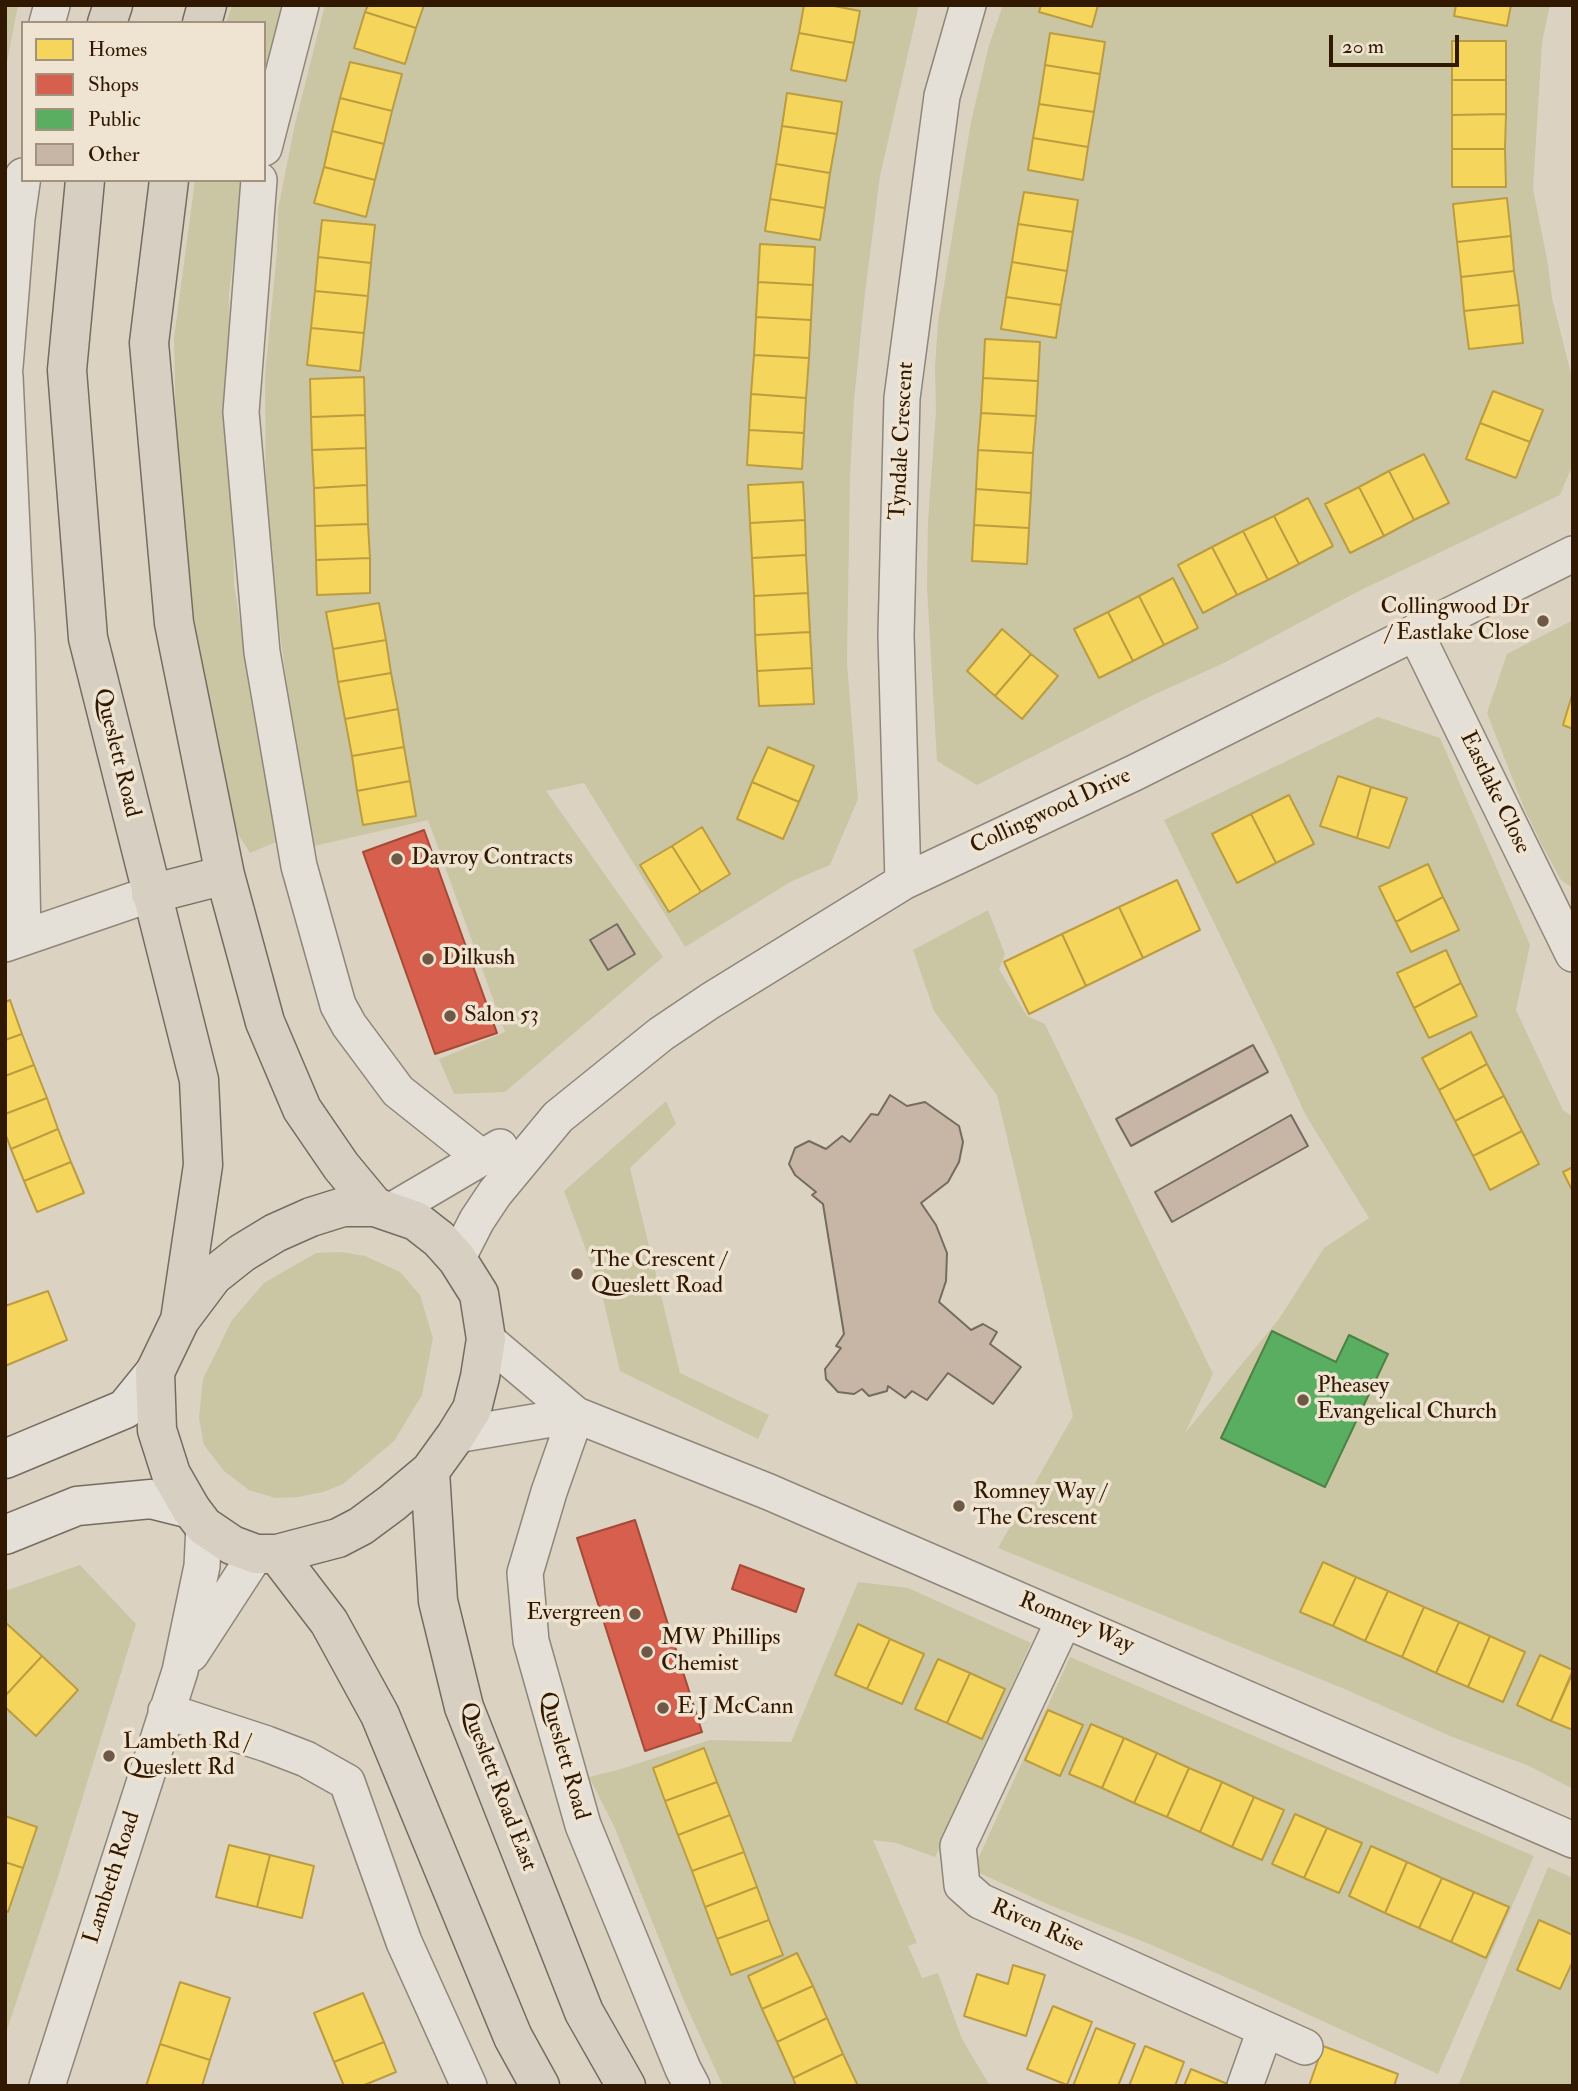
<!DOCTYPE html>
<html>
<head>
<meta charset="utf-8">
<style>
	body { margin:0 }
	#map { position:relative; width:1578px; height:2091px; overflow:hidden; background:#dcd2c2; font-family:"IM FELL Double Pica",serif }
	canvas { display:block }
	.frame { position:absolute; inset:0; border:7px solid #311801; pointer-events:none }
	.legend { position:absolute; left:21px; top:21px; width:245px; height:161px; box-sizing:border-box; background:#efe4d1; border:2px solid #a3927e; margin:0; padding:9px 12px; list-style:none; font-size:21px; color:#311801 }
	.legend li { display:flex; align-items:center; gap:14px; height:35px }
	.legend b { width:35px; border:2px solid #a3927e }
	.scale { position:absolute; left:1329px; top:35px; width:130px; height:32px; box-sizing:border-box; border:4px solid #311801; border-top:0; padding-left:9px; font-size:21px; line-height:24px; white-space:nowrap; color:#311801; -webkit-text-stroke:5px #efe4d1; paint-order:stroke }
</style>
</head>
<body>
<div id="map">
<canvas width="1578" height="2091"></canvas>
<div class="frame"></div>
<ul class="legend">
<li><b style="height:19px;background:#f6d55c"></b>Homes</li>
<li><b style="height:19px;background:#d6604d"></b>Shops</li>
<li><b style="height:19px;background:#5aae61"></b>Public</li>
<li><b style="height:19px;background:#c7b5a6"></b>Other</li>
</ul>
<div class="scale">20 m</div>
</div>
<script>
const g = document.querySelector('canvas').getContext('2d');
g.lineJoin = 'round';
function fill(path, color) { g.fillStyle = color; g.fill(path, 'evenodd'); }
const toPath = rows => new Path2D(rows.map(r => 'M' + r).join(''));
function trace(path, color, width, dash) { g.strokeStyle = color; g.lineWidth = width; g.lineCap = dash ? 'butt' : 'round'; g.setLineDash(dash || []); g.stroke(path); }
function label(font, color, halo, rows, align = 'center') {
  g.font = font + ' "IM FELL Double Pica",serif'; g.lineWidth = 7; g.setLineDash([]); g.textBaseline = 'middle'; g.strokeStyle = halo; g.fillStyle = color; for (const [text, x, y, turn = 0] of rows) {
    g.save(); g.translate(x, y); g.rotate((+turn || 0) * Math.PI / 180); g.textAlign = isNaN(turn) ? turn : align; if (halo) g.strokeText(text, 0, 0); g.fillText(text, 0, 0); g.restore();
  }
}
fill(toPath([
	[5,5,18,5,5,72],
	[232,5,286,5,264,90,264,23,226,23],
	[325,5,919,5,880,176,865,293,854,400,850,476,847,663,858,799,830,865,792,881,685,947,584,783,546,791,663,957,505,1092,454,1094,439,1059,505,1032,428,820,314,846,298,769,266,528,265,375,277,251,278,209,295,124],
	[1003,5,1550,5,1542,42,1533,189,1548,264,1552,298,1573,382,1573,464,1560,495,1359,591,1224,663,1149,697,977,785,937,761,927,588,928,521,936,411,935,367,938,322,971,122,989,45],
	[195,180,243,180,229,294,234,585,276,842,250,853,229,820,178,543,174,338],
	[1573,620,1573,888,1561,880,1542,845,1524,808,1487,713,1507,654],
	[1378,717,1440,738,1530,945,1516,1010,1563,1110,1573,1117,1573,1789,1529,1766,1450,1736,1347,1690,998,1548,1073,1416,997,1095,934,1011,913,950,988,910,1005,954,999,969,1027,1016,1045,1024,1213,1374,1185,1433,1279,1319,1324,1248,1369,1218,1305,1114,1275,1048,1164,820],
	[666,1101,676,1124,630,1168,680,1373,769,1415,758,1439,620,1371,601,1290,564,1191],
	[341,1252,365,1256,400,1272,420,1295,433,1338,422,1395,394,1441,343,1484,323,1492,298,1497,275,1498,249,1490,224,1471,204,1445,199,1418,203,1379,232,1320,264,1283,316,1253],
	[80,1565,136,1624,58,1877,5,2036,5,1591],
	[858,1582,908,1588,1031,1643,935,1857,896,1843,873,1840,917,1943,908,1946,922,1978,938,1973,962,2039,990,2086,723,2086,684,2001,614,1826,589,1777,618,1770,710,1740,791,1742],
	[1070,1657,1534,1856,1438,2074,1257,1991,1149,1944,1047,1904,973,1870],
	[1548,1867,1573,1878,1573,2086,1458,2086]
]), '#cac6a4');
const homes = toPath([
	[368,5,424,5,416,28,365,12,368,5],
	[804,5,829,5,860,11,854,43,799,33,804,5],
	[1041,5,1098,5,1092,27,1039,12,1041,5],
	[1456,5,1511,5,1507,26,1454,16,1456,5],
	[365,12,416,28,405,64,354,48,365,12],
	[799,33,854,43,846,81,791,70,799,33],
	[1050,33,1105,42,1100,74,1045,65,1050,33],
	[1452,41,1506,41,1506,80,1452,80,1452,41],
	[350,62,402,74,392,111,340,98,350,62],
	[1045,65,1100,74,1094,112,1039,104,1045,65],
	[1452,80,1506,80,1506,114,1452,115,1452,80],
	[787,93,842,102,837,134,782,126,787,93],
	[340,98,392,111,384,144,332,131,340,98],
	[1039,104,1094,112,1088,147,1033,138,1039,104],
	[1506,114,1505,149,1452,149,1452,115,1506,114],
	[782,126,837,134,830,173,776,164,782,126],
	[332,131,384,144,375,180,324,167,332,131],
	[1033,138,1088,147,1083,180,1028,170,1033,138],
	[1452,149,1505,149,1506,187,1452,187,1452,149],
	[776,164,830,173,825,208,770,199,776,164],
	[324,167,375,180,366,217,314,203,324,167],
	[1024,192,1078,200,1073,232,1018,224,1024,192],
	[1507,198,1511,236,1457,242,1453,204,1507,198],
	[770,199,825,208,820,240,765,231,770,199],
	[322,220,375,225,371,263,318,257,322,220],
	[1018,224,1073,232,1067,271,1012,262,1018,224],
	[1511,236,1514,271,1461,277,1457,242,1511,236],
	[760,244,815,247,813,285,758,282,760,244],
	[318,257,371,263,368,296,315,291,318,257],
	[1012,262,1067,271,1061,305,1006,297,1012,262],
	[1514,271,1519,305,1464,311,1461,277,1514,271],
	[758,282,813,285,811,320,756,317,758,282],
	[315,291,368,296,364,333,311,328,315,291],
	[1006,297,1061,305,1056,338,1001,329,1006,297],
	[1519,305,1523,343,1469,349,1464,311,1519,305],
	[756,317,811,320,809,358,754,355,756,317],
	[311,328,364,333,360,371,307,365,311,328],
	[985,339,1040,342,1038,381,983,378,985,339],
	[754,355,809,358,806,398,751,394,754,355],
	[364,377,365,415,311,417,310,379,364,377],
	[983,378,1038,381,1036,416,981,413,983,378],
	[1493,391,1543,410,1530,442,1480,423,1493,391],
	[751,394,806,398,804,433,749,430,751,394],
	[981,413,1036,416,1033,453,978,450,981,413],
	[365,415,366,448,312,450,311,417,365,415],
	[1480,423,1530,442,1516,478,1466,459,1480,423],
	[749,430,804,433,802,469,747,465,749,430],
	[366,448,367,485,314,488,312,450,366,448],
	[978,450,1033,453,1031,493,976,489,978,450],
	[1424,454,1449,503,1414,520,1389,471,1424,454],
	[1389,471,1414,520,1384,536,1359,487,1389,471],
	[803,482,805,520,750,523,748,485,803,482],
	[367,485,368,524,315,526,314,488,367,485],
	[1359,487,1384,536,1350,553,1325,504,1359,487],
	[976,489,1031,493,1029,528,974,525,976,489],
	[1308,498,1333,546,1299,564,1274,516,1308,498],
	[1274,516,1299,564,1268,580,1243,531,1274,516],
	[805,520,806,555,752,558,750,523,805,520],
	[368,524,370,558,316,560,315,526,368,524],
	[974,525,1029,528,1027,564,972,561,974,525],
	[1243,531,1268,580,1237,595,1212,547,1243,531],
	[1212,547,1237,595,1203,613,1178,565,1212,547],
	[806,555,808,593,754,596,752,558,806,555],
	[370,558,370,593,317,595,316,560,370,558],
	[1173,578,1198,628,1164,645,1139,596,1173,578],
	[808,593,810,632,755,635,754,596,808,593],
	[1139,596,1164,645,1133,661,1108,612,1139,596],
	[379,603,386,640,333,649,326,612,379,603],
	[1108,612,1133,661,1099,678,1074,629,1108,612],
	[1002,629,1031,654,995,696,967,671,1002,629],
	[810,632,812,668,757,671,755,635,810,632],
	[386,640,391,673,338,682,333,649,386,640],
	[1031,654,1058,676,1022,719,995,696,1031,654],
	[812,668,814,704,759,706,757,671,812,668],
	[391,673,398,709,345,719,338,682,391,673],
	[1573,692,1573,729,1563,725,1573,692],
	[398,709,404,747,352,756,345,719,398,709],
	[404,747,410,781,357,791,352,756,404,747],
	[768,747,814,766,799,802,752,782,768,747],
	[1338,776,1371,787,1357,838,1320,826,1338,776],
	[410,781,416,816,363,825,357,791,410,781],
	[752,782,799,802,783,839,737,819,752,782],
	[1371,787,1407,798,1389,848,1357,838,1371,787],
	[1289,795,1314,844,1276,863,1251,814,1289,795],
	[1251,814,1276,863,1237,883,1212,834,1251,814],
	[702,827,730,874,701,892,672,846,702,827],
	[672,846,701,892,669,912,640,865,672,846],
	[1428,864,1443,897,1396,922,1379,887,1428,864],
	[1177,880,1200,930,1143,958,1119,907,1177,880],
	[1443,897,1459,930,1411,952,1396,922,1443,897],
	[1119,907,1143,958,1086,986,1062,934,1119,907],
	[1062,934,1086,986,1029,1014,1004,962,1062,934],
	[1446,950,1461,983,1414,1008,1397,973,1446,950],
	[1461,983,1477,1016,1429,1038,1414,1008,1461,983],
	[10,1000,22,1034,5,1040,5,1002,10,1000],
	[1471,1032,1487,1064,1439,1090,1422,1058,1471,1032],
	[22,1034,34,1065,5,1076,5,1040,22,1034],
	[1487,1064,1504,1096,1455,1121,1439,1090,1487,1064],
	[34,1065,47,1098,5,1114,5,1076,34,1065],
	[1504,1096,1522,1131,1473,1156,1455,1121,1504,1096],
	[47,1098,58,1129,11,1149,5,1133,5,1114,47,1098],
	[58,1129,71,1162,24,1181,11,1149,58,1129],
	[1522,1131,1539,1164,1490,1190,1473,1156,1522,1131],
	[71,1162,84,1193,37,1212,24,1181,71,1162],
	[1573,1167,1573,1192,1563,1172,1573,1167],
	[48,1291,67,1340,5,1366,5,1306,48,1291],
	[1323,1562,1356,1577,1333,1626,1300,1612,1323,1562],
	[1356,1577,1388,1591,1365,1641,1333,1626,1356,1577],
	[1388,1591,1424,1607,1402,1657,1365,1641,1388,1591],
	[1424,1607,1459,1622,1436,1673,1402,1657,1424,1607],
	[1459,1622,1490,1636,1468,1687,1436,1673,1459,1622],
	[6,1623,42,1656,5,1696,5,1624,6,1623],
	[858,1624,890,1639,867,1689,835,1675,858,1624],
	[1490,1636,1525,1652,1503,1702,1468,1687,1490,1636],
	[890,1639,924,1654,902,1704,867,1689,890,1639],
	[1540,1655,1573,1670,1551,1721,1517,1705,1540,1655],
	[42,1656,78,1690,36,1736,5,1707,5,1696,42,1656],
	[938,1659,970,1673,947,1723,915,1709,938,1659],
	[1573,1672,1573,1730,1551,1721,1573,1672],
	[970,1673,1005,1689,982,1739,947,1723,970,1673],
	[1048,1710,1083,1725,1060,1776,1025,1760,1048,1710],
	[1091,1724,1124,1738,1102,1788,1069,1774,1091,1724],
	[1124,1738,1157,1753,1134,1803,1102,1788,1124,1738],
	[704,1748,717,1782,665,1801,653,1768,704,1748],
	[1157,1753,1189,1768,1167,1817,1134,1803,1157,1753],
	[1189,1768,1222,1782,1200,1832,1167,1817,1189,1768],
	[717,1782,730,1815,678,1835,665,1801,717,1782],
	[1222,1782,1254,1797,1232,1847,1200,1832,1222,1782],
	[1254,1797,1284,1810,1262,1860,1232,1847,1254,1797],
	[1295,1814,1327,1828,1304,1878,1272,1864,1295,1814],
	[730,1815,744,1852,692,1871,678,1835,730,1815],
	[5,1816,37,1827,23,1868,5,1862,5,1816],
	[1327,1828,1362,1843,1339,1893,1304,1878,1327,1828],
	[229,1845,270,1855,257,1907,216,1897,229,1845],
	[1371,1846,1407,1862,1385,1913,1349,1896,1371,1846],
	[744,1852,757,1887,705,1907,692,1871,744,1852],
	[270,1855,314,1866,302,1918,257,1907,270,1855],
	[5,1862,23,1868,8,1912,5,1911,5,1862],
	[1407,1862,1442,1878,1419,1928,1385,1913,1407,1862],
	[1442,1878,1474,1892,1451,1942,1419,1928,1442,1878],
	[757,1887,769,1920,717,1939,705,1907,757,1887],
	[1474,1892,1509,1907,1486,1958,1451,1942,1474,1892],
	[769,1920,783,1955,731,1975,717,1939,769,1920],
	[1539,1920,1573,1935,1573,1961,1560,1989,1517,1970,1539,1920],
	[797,1953,813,1986,762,2009,748,1976,797,1953],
	[1013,1965,1045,1975,1026,2036,964,2016,977,1974,1008,1984,1013,1965],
	[180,1982,230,1998,210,2060,160,2044,180,1982],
	[813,1986,827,2018,777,2042,762,2009,813,1986],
	[363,1993,384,2042,334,2062,314,2013,363,1993],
	[1053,2006,1092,2022,1067,2085,1027,2069,1053,2006],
	[827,2018,843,2054,793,2078,777,2042,827,2018],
	[1096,2028,1135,2044,1118,2086,1073,2086,1096,2028],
	[384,2042,396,2072,362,2086,344,2086,334,2062,384,2042],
	[160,2044,210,2060,202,2086,146,2086,160,2044],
	[1145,2046,1184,2062,1175,2086,1129,2086,1145,2046],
	[1323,2046,1398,2074,1394,2086,1309,2086,1323,2046],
	[843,2054,858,2086,796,2086,793,2078,843,2054],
	[1191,2069,1230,2085,1184,2086,1191,2069]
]);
fill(homes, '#f6d55c');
trace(homes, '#bb9c41', 2);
const shops = toPath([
	[424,830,497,1033,435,1054,363,852,424,830],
	[635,1520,702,1732,645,1751,577,1538,635,1520],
	[740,1565,804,1589,796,1612,732,1589,740,1565]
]);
fill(shops, '#d6604d');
trace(shops, '#a44a36', 2);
const public = toPath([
	[1272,1331,1336,1362,1349,1335,1388,1354,1325,1487,1221,1438,1272,1331]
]);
fill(public, '#5aae61');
trace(public, '#4e8144', 2);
const building = toPath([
	[617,924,635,954,608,970,590,940,617,924],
	[1253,1045,1268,1072,1131,1146,1116,1119,1253,1045],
	[890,1095,907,1106,925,1102,959,1126,963,1142,959,1162,948,1182,921,1203,936,1225,947,1253,946,1281,939,1302,971,1330,983,1324,997,1332,990,1344,1021,1367,993,1404,948,1373,927,1400,912,1391,905,1398,888,1386,887,1391,869,1396,862,1389,854,1394,838,1392,826,1379,825,1369,841,1348,836,1346,844,1334,823,1204,812,1195,816,1192,795,1175,789,1164,795,1148,809,1141,826,1149,842,1136,850,1142,871,1114,878,1115,890,1095],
	[1291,1115,1308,1146,1172,1222,1155,1192,1291,1115]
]);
fill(building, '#c7b5a6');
trace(building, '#756c61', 2);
const minor = toPath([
	[47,23,52,5],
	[264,148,301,5],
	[259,180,241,412,262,652,299,866,338,1005,349,1025,398,1091,481,1157],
	[5,367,17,218,23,176],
	[5,376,17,638,23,936],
	[1415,632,1573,954],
	[903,882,896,635,902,398,942,96,968,5],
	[5,944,151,894],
	[391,1211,500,1147],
	[457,1259,477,1220,495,1193,558,1117,661,1034,710,1001,903,882,1134,773,1573,554],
	[486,1339,576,1415,769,1492,1573,1840],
	[576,1415,549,1492,525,1573,531,1641,583,1825,683,2069,692,2086],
	[456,1435,576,1415],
	[1064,1620,958,1846,962,1885,980,1901,1305,2047],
	[191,1654,256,1554],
	[166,1711,267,1744,306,1759,347,1782,404,1942,469,2086],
	[47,2086,180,1671,202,1566,204,1526],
	[1245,2086,1265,2030]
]);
const secondary = toPath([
	[5,1459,125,1409,155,1372],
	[5,1535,77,1506,151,1499,191,1509]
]);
const trunk = toPath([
	[107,23,113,5],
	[202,23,207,5],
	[85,180,67,370,88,638,199,1080,203,1165,180,1320],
	[169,180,149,343,174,623,225,875,265,1022,302,1109,341,1166,375,1207],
	[151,894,225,875],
	[343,1207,375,1207,416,1221,439,1239,457,1259,479,1294,486,1339,480,1377,472,1409,456,1435,430,1471,392,1503,361,1526,338,1538,277,1554,256,1554,232,1545,204,1526,191,1509,171,1474,157,1430,155,1372,180,1320,213,1276,242,1253,275,1233,311,1217,343,1207],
	[430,1471,438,1601,464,1707,584,2012,626,2086],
	[277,1554,329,1622,380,1715,513,2037,540,2086]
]);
trace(minor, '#8e8679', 38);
trace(secondary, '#756c61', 41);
trace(trunk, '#756c61', 41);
trace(minor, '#e4dfd7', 35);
trace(secondary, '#e4dfd7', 38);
trace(trunk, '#d8cfc3', 38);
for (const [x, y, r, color] of [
	[1543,621,7,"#6d5945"],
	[397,859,7,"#6d5945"],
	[428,959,7,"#6d5945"],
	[450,1016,7,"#6d5945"],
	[577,1274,7,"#6d5945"],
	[1303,1400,7,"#6d5945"],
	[959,1506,7,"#6d5945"],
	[635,1614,7,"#6d5945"],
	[647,1652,7,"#6d5945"],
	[663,1708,7,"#6d5945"],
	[109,1756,7,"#6d5945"]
]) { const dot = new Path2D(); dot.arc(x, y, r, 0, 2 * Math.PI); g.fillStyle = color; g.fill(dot); trace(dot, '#efe4d1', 2.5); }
label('23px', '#311801', '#efe4d1', [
	["Tyndale Crescent",903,441,-87],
	["Queslett Road",116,753,76],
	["Eastlake Close",1494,793,64],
	["Collingwood Drive",1051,812,-25],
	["Romney Way",1076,1624,23],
	["Queslett Road",563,1756,74],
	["Queslett Road East",497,1787,69],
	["Lambeth Road",113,1878,-72],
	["Riven Rise",1037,1927,24]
]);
label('23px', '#311801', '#efe4d1', [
	["Collingwood Dr",1529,608,"right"],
	["/ Eastlake Close",1529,634,"right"],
	["Davroy Contracts",411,859],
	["Dilkush",442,959],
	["Salon 53",464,1016],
	["The Crescent /",591,1261],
	["Queslett Road",591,1287],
	["Pheasey",1317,1387],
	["Evangelical Church",1317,1413],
	["Romney Way /",973,1493],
	["The Crescent",973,1519],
	["Evergreen",621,1614,"right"],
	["MW Phillips",661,1639],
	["Chemist",661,1665],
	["E J McCann",677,1708],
	["Lambeth Rd /",123,1743],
	["Queslett Rd",123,1769]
], 'left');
</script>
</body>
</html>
